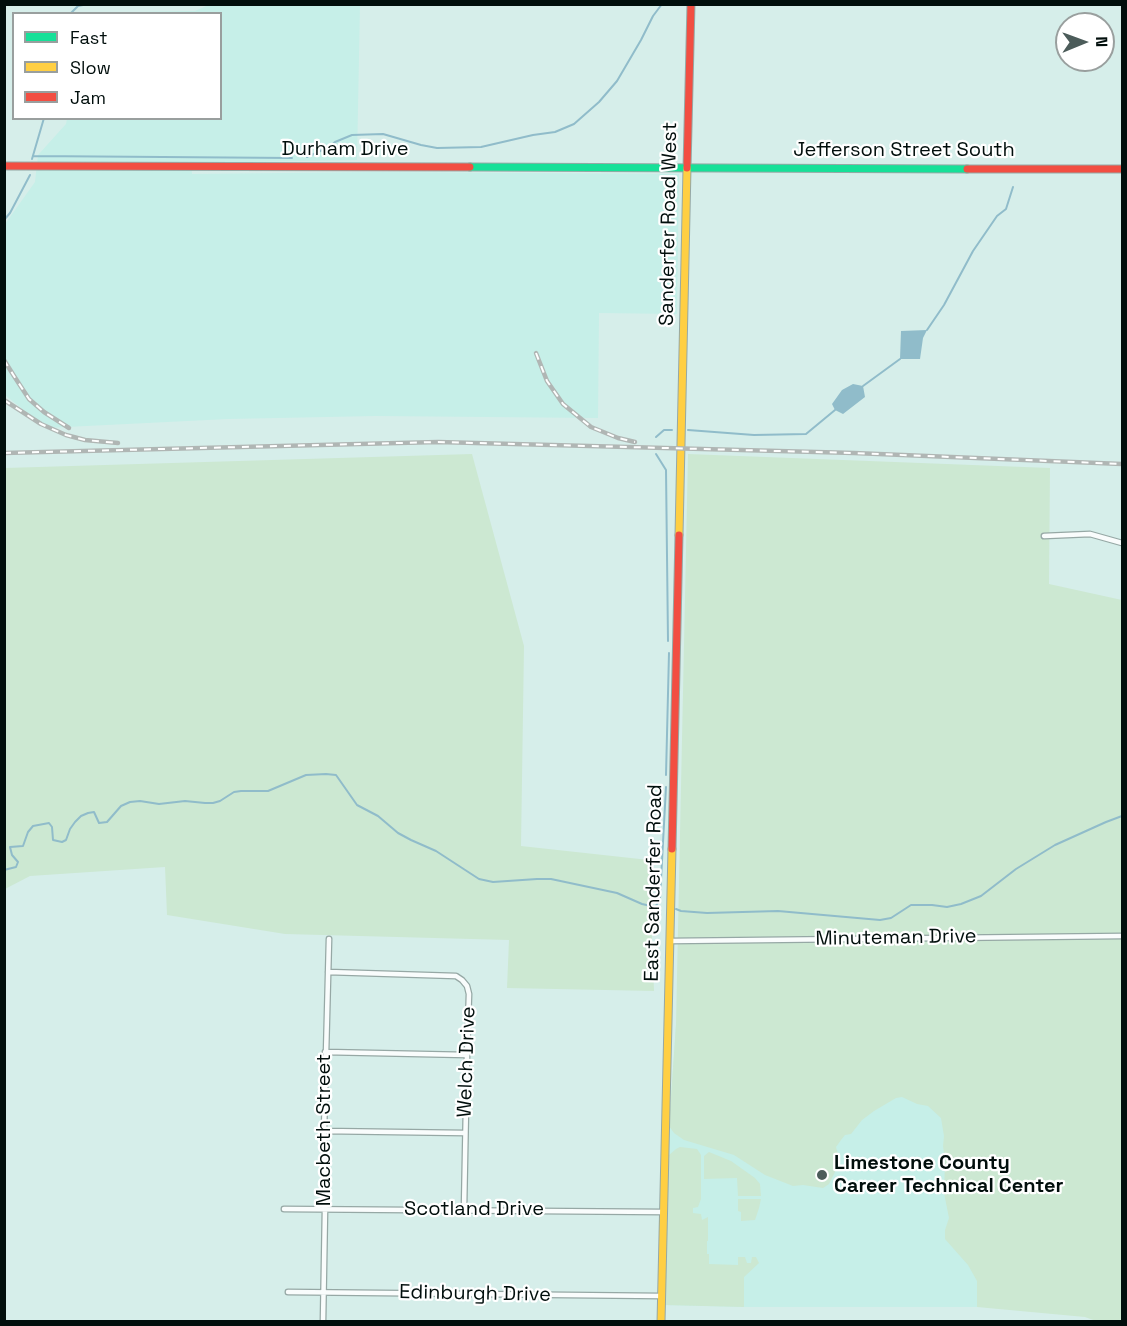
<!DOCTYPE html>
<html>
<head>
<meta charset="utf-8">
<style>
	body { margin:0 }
	#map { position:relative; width:1127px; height:1326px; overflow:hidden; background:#d6eeea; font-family:"Space Grotesk",sans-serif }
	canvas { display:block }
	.frame { position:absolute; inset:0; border:6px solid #010e0c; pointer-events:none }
	.legend { position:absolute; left:12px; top:12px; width:210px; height:108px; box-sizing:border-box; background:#fff; border:2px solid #999f9e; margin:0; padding:8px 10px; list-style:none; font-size:18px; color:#010e0c }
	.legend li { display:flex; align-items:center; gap:12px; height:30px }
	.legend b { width:30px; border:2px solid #999f9e }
	.north { position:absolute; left:1055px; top:12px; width:60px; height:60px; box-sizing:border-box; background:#fff; border:2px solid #999f9e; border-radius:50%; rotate:89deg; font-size:16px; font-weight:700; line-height:24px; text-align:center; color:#010e0c }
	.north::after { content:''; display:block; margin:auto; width:21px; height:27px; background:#4c5c5a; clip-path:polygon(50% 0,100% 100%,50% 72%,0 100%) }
</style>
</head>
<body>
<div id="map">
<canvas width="1127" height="1326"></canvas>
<div class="frame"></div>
<ul class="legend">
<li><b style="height:8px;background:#16e098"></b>Fast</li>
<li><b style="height:8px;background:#ffcf43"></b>Slow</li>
<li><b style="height:8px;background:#f24e42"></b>Jam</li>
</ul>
<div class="north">N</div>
</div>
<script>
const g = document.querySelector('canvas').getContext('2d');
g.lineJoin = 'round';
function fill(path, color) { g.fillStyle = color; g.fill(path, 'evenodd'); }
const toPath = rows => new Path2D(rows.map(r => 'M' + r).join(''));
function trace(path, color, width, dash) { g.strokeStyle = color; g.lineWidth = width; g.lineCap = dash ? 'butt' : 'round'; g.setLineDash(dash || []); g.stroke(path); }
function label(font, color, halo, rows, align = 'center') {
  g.font = font + ' "Space Grotesk",sans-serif'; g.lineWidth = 4.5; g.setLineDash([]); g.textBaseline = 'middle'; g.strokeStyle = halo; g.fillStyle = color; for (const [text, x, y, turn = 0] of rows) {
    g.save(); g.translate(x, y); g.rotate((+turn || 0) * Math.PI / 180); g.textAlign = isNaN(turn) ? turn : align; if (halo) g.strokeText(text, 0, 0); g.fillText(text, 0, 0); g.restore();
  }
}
fill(toPath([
	[211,4,360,5,357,160,191,163,192,174,374,172,679,174,677,314,599,313,598,418,376,416,228,419,46,428,5,395,5,224,35,182,38,155,66,124,67,119,220,118,220,14,83,13,195,11],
	[676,1024,977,1028,977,1307,744,1307,663,1305,667,1155]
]), '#c6efe8');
fill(toPath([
	[472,454,524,646,521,846,649,860,654,991,507,988,509,940,285,934,167,915,165,867,30,876,5,889,5,468],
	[688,454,1050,468,1049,584,1122,600,1122,1321,1096,1321,1085,1317,977,1307,977,1281,968,1265,945,1239,945,1230,949,1218,944,1193,945,1161,943,1146,944,1136,941,1118,928,1106,917,1104,902,1097,896,1098,874,1111,862,1120,851,1134,845,1135,841,1140,836,1147,840,1162,829,1184,823,1188,803,1185,793,1186,765,1175,734,1155,684,1140,674,1133,669,1126,676,1024],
	[680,1147,697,1149,701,1155,701,1199,698,1207,693,1208,693,1213,701,1214,702,1220,708,1217,708,1241,707,1241,707,1254,709,1254,709,1264,738,1265,738,1257,745,1257,747,1263,751,1263,752,1257,756,1257,759,1263,744,1277,744,1307,663,1305,668,1156,676,1149],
	[709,1152,731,1161,755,1178,760,1184,761,1196,738,1196,737,1178,704,1179,704,1156],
	[738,1199,761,1199,759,1208,755,1220,741,1221,741,1212,738,1211]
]), '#cce8d2');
fill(toPath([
	[927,330,923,338,920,359,900,359,901,331],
	[853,384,863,386,865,397,843,414,835,410,832,404,842,390]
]), '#90bcca');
trace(toPath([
	[70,14,78,6,88,4],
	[33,156,292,158],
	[307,157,327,148,335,142,352,135,383,134,421,145,437,148,481,147,533,135,555,132,574,124,599,102,617,81,641,40,653,16,662,4],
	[32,159,44,118],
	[4,220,10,213,30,175],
	[927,330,944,305,973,251,997,216,1006,209,1013,187],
	[863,386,900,359],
	[688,430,754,435,806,434,835,410],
	[656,437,664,430,672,430],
	[656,454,666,470,668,641],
	[666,775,669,653],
	[4,870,16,867,18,862,12,855,10,847,23,846,28,832,33,826,49,823,52,827,53,840,62,842,66,840,70,829,75,822,81,816,88,813,94,812,99,823,107,822,121,806,130,802,140,801,159,804,185,801,205,803,213,803,220,801,234,792,241,791,268,791,306,775,326,774,336,775,357,805,378,816,398,833,411,840,436,851,479,879,493,882,537,879,551,879,617,893,642,904,660,908],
	[655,908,660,898,666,787],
	[676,909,681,911,707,913,778,911,880,920,891,918,911,905,932,905,947,907,961,904,981,896,1016,869,1055,845,1106,822,1122,816]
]), '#90bcca', 2);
const street = toPath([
	[1044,536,1090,534,1122,543],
	[670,941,1122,936],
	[328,972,456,976,462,980,467,986,469,994,467,1055,464,1209],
	[325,1052,467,1055],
	[324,1131,465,1133],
	[284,1209,663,1212],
	[288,1292,661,1296],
	[323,1322,325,1209,324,1131,329,939]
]);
const fast = toPath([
	[470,167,967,169]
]);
const slow = toPath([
	[679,535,687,168],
	[661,1322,672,849]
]);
const jam = toPath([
	[4,166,470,167],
	[687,168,691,4],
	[967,169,1122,169],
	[672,849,679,535]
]);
trace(street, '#96a8a5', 7);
trace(fast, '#96a8a5', 9);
trace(slow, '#96a8a5', 9);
trace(jam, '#96a8a5', 9);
trace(street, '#f9fcfc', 4.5);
trace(fast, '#16e098', 7);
trace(slow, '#ffcf43', 7);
trace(jam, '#f24e42', 7);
const rail = toPath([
	[536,353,547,381,563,404,591,427,618,438,635,442],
	[4,360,14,376,29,399,44,412,69,428],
	[4,400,41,424,66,435,85,440,118,443],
	[4,453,438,442,854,453,1122,464]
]);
trace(rail, '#b0b6b4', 4.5);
trace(rail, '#fff', 2, [7]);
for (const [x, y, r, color] of [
	[822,1175,6,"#4c5c5a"]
]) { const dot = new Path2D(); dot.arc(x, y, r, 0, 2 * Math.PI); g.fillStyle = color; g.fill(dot); trace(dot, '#fff', 2); }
label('20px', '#010e0c', '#fff', [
	["Durham Drive",345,150],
	["Jefferson Street South",904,151],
	["Sanderfer Road West",669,224,-89],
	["East Sanderfer Road",654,883,-89],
	["Minuteman Drive",896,938,-1],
	["Welch Drive",467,1062,-88],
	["Macbeth Street",325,1130,-90],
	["Scotland Drive",474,1210],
	["Edinburgh Drive",475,1294,1]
]);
label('bold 20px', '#010e0c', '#fff', [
	["Limestone County",834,1164],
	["Career Technical Center",834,1187]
], 'left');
</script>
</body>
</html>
